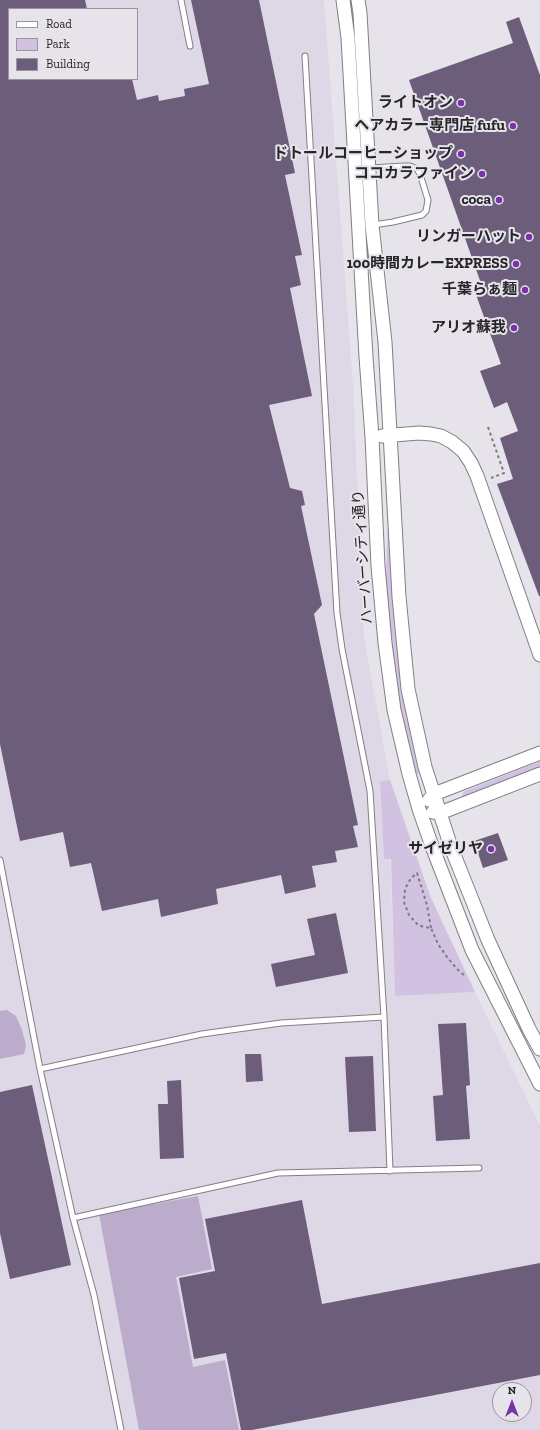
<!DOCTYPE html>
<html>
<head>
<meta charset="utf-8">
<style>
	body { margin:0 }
	#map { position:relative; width:540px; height:1430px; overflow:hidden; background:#e6e3ea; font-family:"Zilla Slab",serif }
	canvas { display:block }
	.legend { position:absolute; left:8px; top:8px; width:130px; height:72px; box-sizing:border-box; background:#e6e3ea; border:1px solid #9a979c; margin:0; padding:5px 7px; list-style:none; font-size:12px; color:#272528 }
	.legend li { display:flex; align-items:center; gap:8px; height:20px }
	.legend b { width:20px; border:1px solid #9a979c }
	.north { position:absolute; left:492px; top:1382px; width:40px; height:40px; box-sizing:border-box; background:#e6e3ea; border:1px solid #9a979c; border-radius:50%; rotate:0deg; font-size:11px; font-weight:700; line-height:16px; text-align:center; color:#272528 }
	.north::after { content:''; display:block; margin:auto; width:14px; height:18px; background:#7733a7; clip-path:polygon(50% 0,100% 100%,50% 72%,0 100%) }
</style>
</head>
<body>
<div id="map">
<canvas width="540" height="1430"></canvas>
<ul class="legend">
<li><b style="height:5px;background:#fff"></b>Road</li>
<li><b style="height:11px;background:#d1c2e1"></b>Park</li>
<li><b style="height:11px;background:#6c5e7a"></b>Building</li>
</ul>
<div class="north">N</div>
</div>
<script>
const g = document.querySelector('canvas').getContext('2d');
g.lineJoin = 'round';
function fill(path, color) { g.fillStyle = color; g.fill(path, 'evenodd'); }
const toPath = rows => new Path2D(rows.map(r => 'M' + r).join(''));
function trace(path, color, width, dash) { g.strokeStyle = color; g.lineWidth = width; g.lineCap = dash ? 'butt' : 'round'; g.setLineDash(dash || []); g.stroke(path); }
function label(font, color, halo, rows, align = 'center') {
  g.font = font + ' "Zilla Slab","Noto Sans JP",serif'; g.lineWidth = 4; g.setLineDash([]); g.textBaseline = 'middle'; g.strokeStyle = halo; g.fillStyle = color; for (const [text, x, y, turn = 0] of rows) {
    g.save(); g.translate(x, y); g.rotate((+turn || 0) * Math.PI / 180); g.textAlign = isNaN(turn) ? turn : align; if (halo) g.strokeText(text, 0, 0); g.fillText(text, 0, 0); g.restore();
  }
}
fill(toPath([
	[0,0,324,0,353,386,364,637,390,780,380,781,384,859,390,859,395,996,475,992,540,1126,540,1430,0,1430],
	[9,9,137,9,137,79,9,79],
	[500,1390,524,1390,524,1414,500,1414]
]), '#ded7e5');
fill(toPath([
	[388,518,420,772,418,774,415,773,405,735,395,674,389,620,386,576],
	[540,761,540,768,464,798,462,797,463,792],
	[390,780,431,898,475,992,395,996,391,859,384,859,380,781]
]), '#d1c2e1');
fill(toPath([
	[7,1010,16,1016,22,1030,26,1045,24,1054,0,1059,0,1011],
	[198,1196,212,1269,176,1277,193,1367,225,1360,239,1430,139,1430,99,1214]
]), '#bcaccc');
fill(toPath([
	[0,0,85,0,87,9,9,9,9,79,132,79,137,100,158,95,159,101,185,96,184,89,209,84,191,0,259,0,295,173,285,175,302,255,295,256,301,285,290,288,312,396,269,405,290,488,302,491,305,505,301,506,322,605,314,614,358,825,353,826,358,847,335,851,337,862,312,866,316,887,285,894,281,875,216,889,218,904,161,917,158,899,102,911,91,863,70,867,63,832,20,841,0,744],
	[519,17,540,75,540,596,539,596,497,484,513,479,500,438,518,431,507,402,494,408,480,371,501,364,475,292,483,289,409,80,513,43,506,22],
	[498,833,508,860,483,868,474,841],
	[336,913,348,973,276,987,271,964,315,955,307,919],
	[466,1023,470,1085,466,1086,470,1139,436,1141,433,1096,443,1095,438,1024],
	[245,1054,261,1054,263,1081,246,1082],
	[373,1056,376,1131,349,1132,345,1057],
	[181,1080,184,1158,160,1159,158,1104,168,1104,167,1081],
	[32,1085,71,1265,10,1279,0,1233,0,1092],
	[302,1200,322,1304,540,1263,540,1375,252,1430,241,1430,226,1353,194,1359,179,1278,215,1271,205,1219]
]), '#6c5e7a');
const service = toPath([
	[181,0,190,46],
	[305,56,337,613,342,649,370,791,384,1017,390,1171],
	[370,168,404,166,410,166,417,169,420,174,428,200,426,211,422,215,393,222,373,225],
	[0,860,40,1069,73,1218,94,1295,121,1430],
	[40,1069,202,1034,281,1023,384,1017],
	[73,1218,278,1173,479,1168]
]);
const tertiary = toPath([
	[343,0,348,38,366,357,372,437,378,566,385,643,394,710,409,774,419,809,433,849,472,950,540,1084],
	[358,0,360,13,372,225,385,342,399,597,408,689,425,767,451,847,488,940,529,1029,540,1049],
	[382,436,419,433,431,434,441,436,452,442,463,451,471,463,477,476,540,655],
	[429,800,434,794,540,753],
	[433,812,440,813,540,774]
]);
trace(service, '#827f86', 7);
trace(tertiary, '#827f86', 15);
trace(toPath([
	[488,427,504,473,491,478],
	[431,928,427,905,417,873,411,878,405,889,404,902,409,915,418,925,424,927,431,928,438,944,447,957,457,969,465,976]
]), '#7d7b80', 2, [3, 3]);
trace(service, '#fff', 5);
trace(tertiary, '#fff', 13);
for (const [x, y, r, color] of [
	[461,103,4,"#7733a7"],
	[513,126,4,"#7733a7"],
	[461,154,4,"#7733a7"],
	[482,174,4,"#7733a7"],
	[499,200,4,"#7733a7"],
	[529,237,4,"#7733a7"],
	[516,264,4,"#7733a7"],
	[525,290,4,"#7733a7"],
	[514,328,4,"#7733a7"],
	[491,849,4,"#7733a7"]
]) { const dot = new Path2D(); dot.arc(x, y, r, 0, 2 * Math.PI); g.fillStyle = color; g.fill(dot); trace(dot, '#e6e3ea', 1.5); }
label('bold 15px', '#272528', '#e6e3ea', [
	["ライトオン",453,103],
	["ヘアカラー専門店 fufu",505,126],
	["ドトールコーヒーショップ",453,154],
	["ココカラファイン",474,174],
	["coca",491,200],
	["リンガーハット",521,237],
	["100時間カレーEXPRESS",508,264],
	["千葉らぁ麺",517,290],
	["アリオ蘇我",506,328],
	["サイゼリヤ",483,849]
], 'right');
label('15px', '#272528', '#e6e3ea', [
	["ハーバーシティ通り",363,557,-94]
]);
</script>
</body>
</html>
